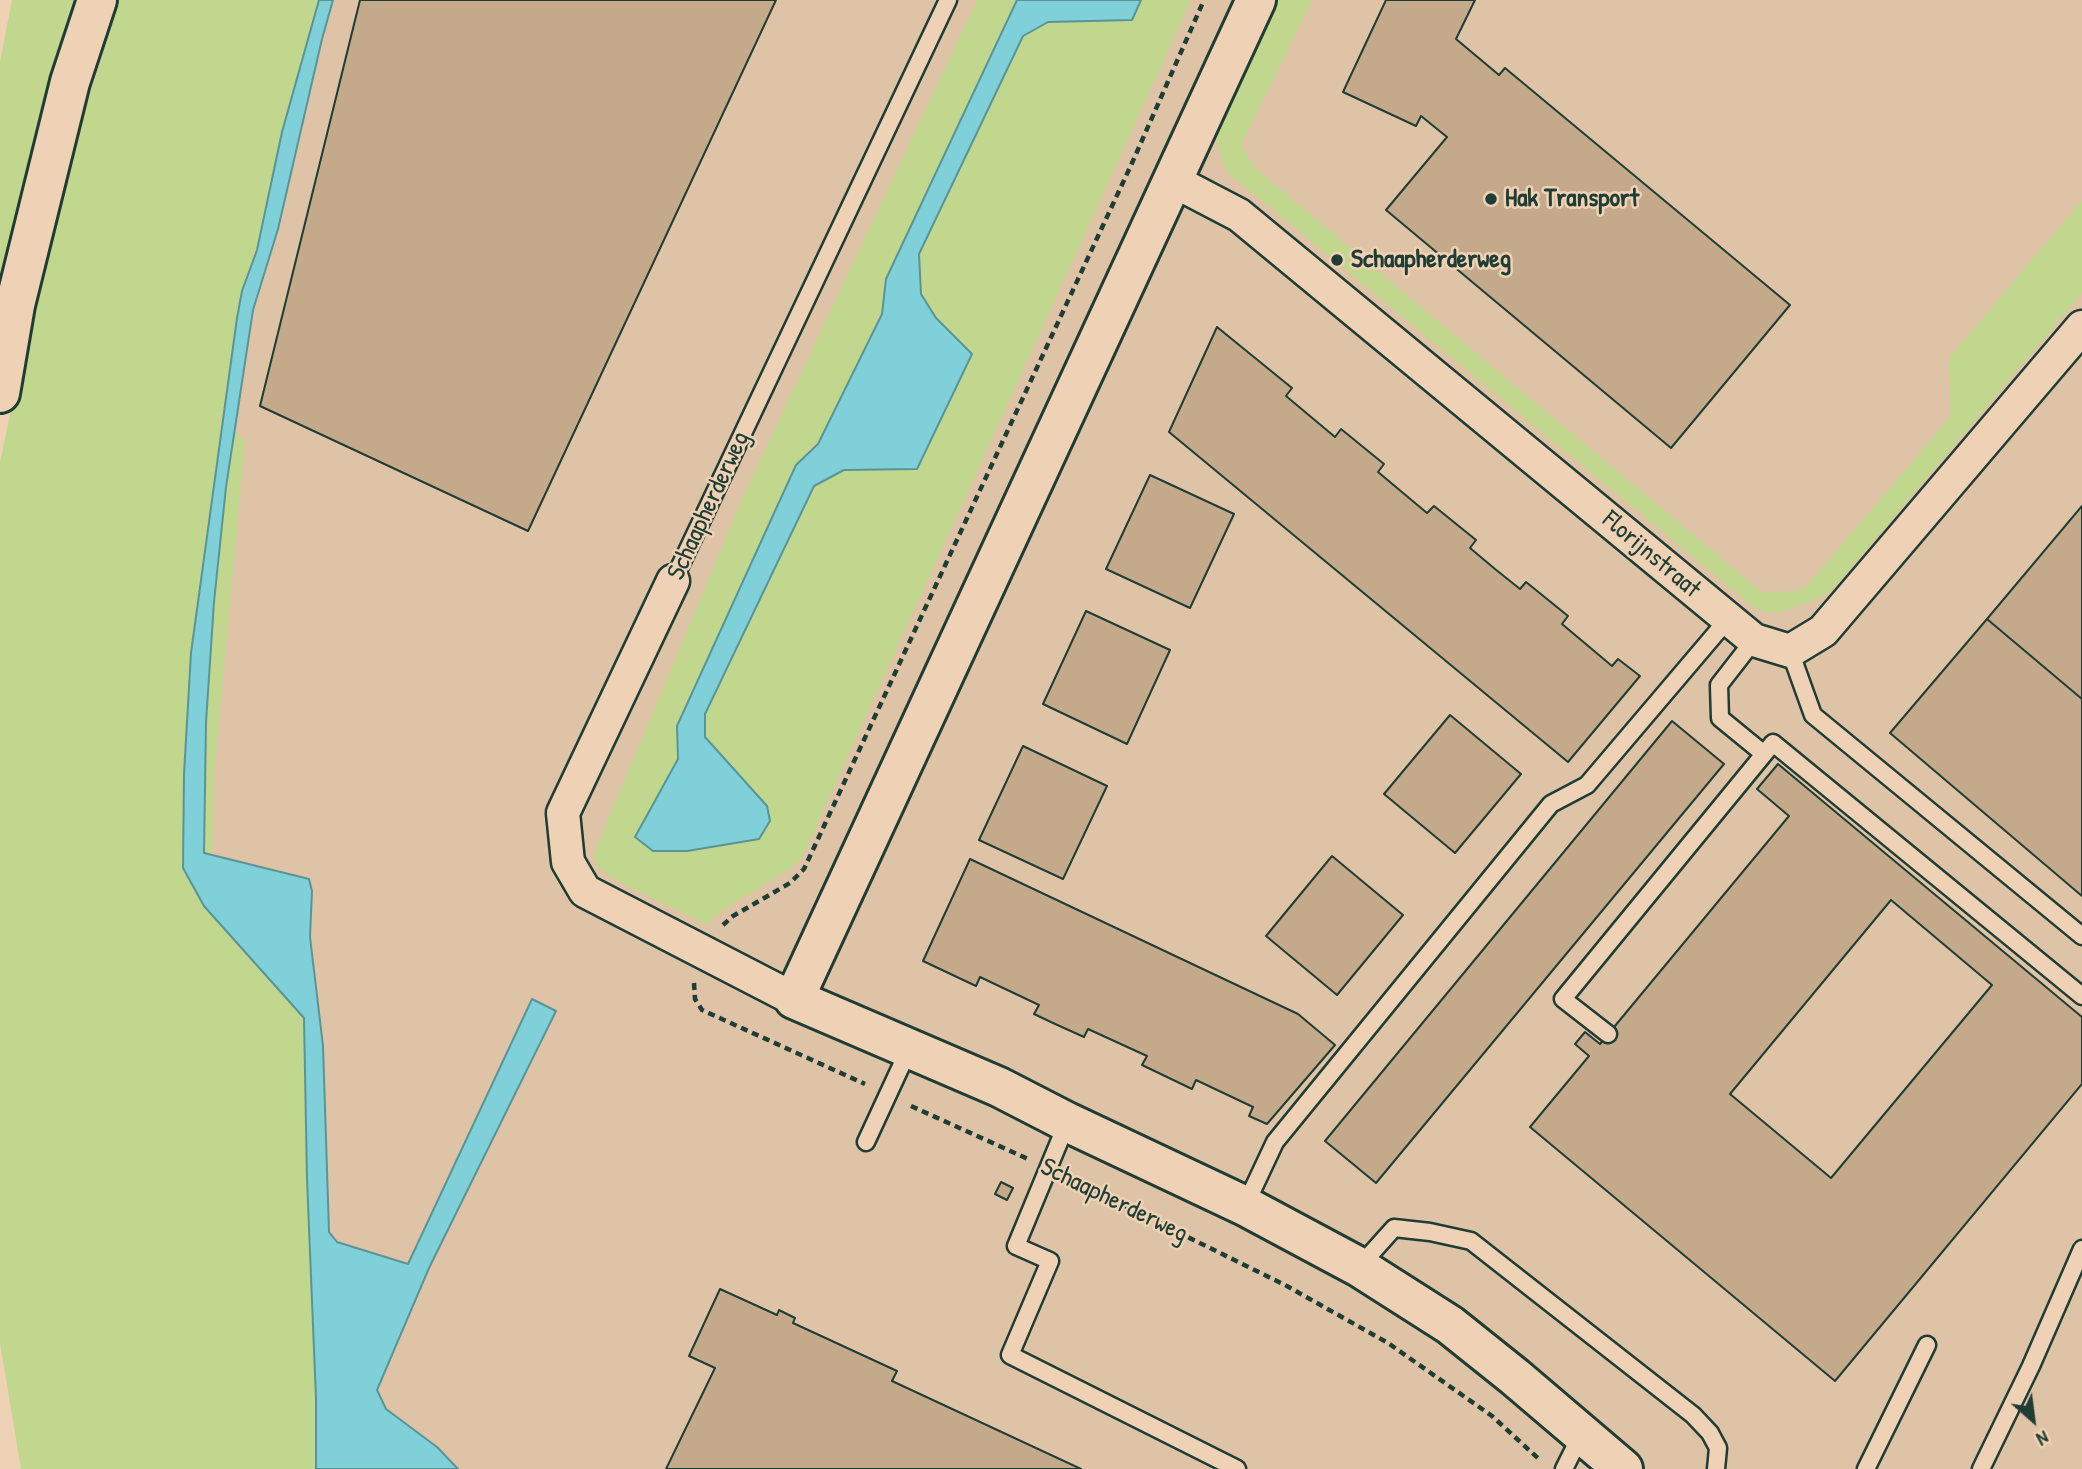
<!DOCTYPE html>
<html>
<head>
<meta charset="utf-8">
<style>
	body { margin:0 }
	#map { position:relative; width:2082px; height:1469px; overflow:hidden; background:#efd2b6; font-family:"Patrick Hand",sans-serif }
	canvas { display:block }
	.north { position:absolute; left:1998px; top:1385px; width:70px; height:70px; -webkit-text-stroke:5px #efd2b6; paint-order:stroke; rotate:152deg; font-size:19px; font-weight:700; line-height:28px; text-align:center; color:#1f3d34 }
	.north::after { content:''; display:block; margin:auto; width:24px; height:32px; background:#1f3d34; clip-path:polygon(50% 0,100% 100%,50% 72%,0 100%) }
</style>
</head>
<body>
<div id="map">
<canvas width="2082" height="1469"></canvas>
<div class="north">N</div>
</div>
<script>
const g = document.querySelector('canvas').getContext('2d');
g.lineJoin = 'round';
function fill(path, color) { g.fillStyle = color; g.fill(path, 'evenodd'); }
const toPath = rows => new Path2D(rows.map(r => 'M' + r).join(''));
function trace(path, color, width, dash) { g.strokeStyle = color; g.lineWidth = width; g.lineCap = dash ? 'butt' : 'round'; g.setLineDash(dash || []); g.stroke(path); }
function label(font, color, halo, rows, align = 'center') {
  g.font = font + ' "Patrick Hand",sans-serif'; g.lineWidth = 5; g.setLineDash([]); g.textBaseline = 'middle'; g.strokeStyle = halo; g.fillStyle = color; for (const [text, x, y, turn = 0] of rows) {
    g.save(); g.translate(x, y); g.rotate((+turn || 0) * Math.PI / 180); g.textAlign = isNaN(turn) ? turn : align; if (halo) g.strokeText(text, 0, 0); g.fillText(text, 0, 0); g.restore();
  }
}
fill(toPath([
	[231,0,2082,0,2082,1469,294,1469,101,907]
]), '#dec3a7');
fill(toPath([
	[12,0,85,0,0,330,0,62],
	[119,0,319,0,282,132,257,250,242,291,237,318,191,653,184,774,183,868,205,906,304,1018,307,1179,316,1398,316,1469,21,1469,0,1343,0,463,24,346,65,175],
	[977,0,1016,0,886,279,882,314,818,444,796,465,677,726,678,759,636,837,767,806,705,737,705,714,814,486,844,470,917,469,971,355,936,318,921,294,919,254,1023,36,1048,22,1132,20,1141,0,1191,0,802,857,793,867,723,910,706,924,621,883,598,867,594,853,745,492],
	[1278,0,1312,0,1241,145,1254,167,1763,593,1803,590,1951,416,1949,358,2082,200,2082,293,1833,589,1822,597,1784,611,1770,613,1756,609,1226,171,1216,139,1219,118],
	[235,432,245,441,214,775,212,854,204,853,206,722,214,602,226,488]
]), '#c0d78d');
const water = toPath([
	[319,0,333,0,322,39,278,229,253,310,226,487,214,602,206,722,204,853,309,879,312,891,310,937,323,1046,329,1232,337,1242,408,1264,532,999,556,1011,429,1268,377,1390,386,1409,437,1447,458,1469,316,1469,316,1398,307,1179,304,1018,204,906,183,868,184,774,191,653,237,318,242,291,257,250,282,132,319,0],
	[1017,0,1141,0,1132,20,1048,22,1023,36,919,254,921,294,936,318,972,354,917,469,844,470,814,486,705,714,705,737,767,806,770,821,759,839,687,851,653,851,635,837,678,759,677,726,796,465,818,444,882,314,886,279,1017,0]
]);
fill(water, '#80d0d9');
trace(water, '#599597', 2);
const building = toPath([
	[360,0,776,0,528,531,260,406,360,0],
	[1386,0,1475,0,1456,39,1499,75,1505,68,1790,305,1671,448,1386,210,1447,137,1421,116,1416,126,1343,92,1386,0],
	[1217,327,1292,388,1286,396,1335,437,1341,429,1384,464,1378,472,1427,513,1434,506,1476,540,1470,548,1495,569,1520,589,1526,582,1568,616,1562,624,1612,666,1618,659,1640,676,1568,762,1169,432,1217,327],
	[1150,475,1234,514,1190,608,1106,569,1150,475],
	[2082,506,2082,699,1987,619,2082,506],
	[1086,611,1170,650,1127,744,1043,704,1086,611],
	[1987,619,2082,699,2082,896,1890,733,1987,619],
	[1450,715,1521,774,1455,853,1384,794,1450,715],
	[1672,721,1724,764,1376,1183,1325,1141,1672,721],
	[1023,746,1107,786,1063,879,979,840,1023,746],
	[1778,764,2082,1017,2082,1084,1835,1381,1530,1127,1589,1056,1575,1044,1585,1032,1600,1044,1789,816,1757,789,1778,764],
	[1891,900,1992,985,1831,1178,1730,1094,1891,900],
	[1332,856,1403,915,1337,995,1266,936,1332,856],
	[970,859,1298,1014,1335,1045,1267,1124,1249,1116,1253,1107,1196,1080,1192,1089,1142,1065,1147,1056,1088,1029,1084,1037,1053,1023,1034,1014,1039,1005,980,977,976,986,923,961,970,859],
	[1001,1182,1013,1188,1007,1200,995,1194,1001,1182],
	[720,1289,777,1315,779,1310,795,1318,793,1323,897,1371,892,1381,1081,1469,666,1469,715,1368,689,1356,720,1289]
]);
fill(building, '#c4a98b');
trace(building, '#1f3d34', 2);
const lane = toPath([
	[673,581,948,0],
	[1754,640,1719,685,1720,718,1764,754,1773,743,2082,996],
	[1790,651,1813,715,2082,936],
	[1608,1034,1563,999,1764,754],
	[1067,1123,1016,1246,1050,1261,1010,1355,1237,1469],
	[866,1142,909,1049],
	[1245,1206,1275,1142,1551,804,1587,785,1728,619],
	[1359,1267,1394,1228,1430,1232,1471,1241,1693,1415,1710,1433,1718,1448,1716,1469],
	[1564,1469,1582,1433],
	[1866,1469,1927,1345],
	[1981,1469,2031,1366,2082,1249]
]);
const street = toPath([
	[1172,180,1239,215,1754,640,1790,651,1823,631,2082,327],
	[673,581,563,813,568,862,585,891,794,999]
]);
const secondary = toPath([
	[1256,0,794,999,999,1087,1067,1122,1245,1206,1359,1267,1450,1325,1515,1377,1623,1469]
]);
const highway = toPath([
	[0,393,15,305,70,82,97,0]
]);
trace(lane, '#1f3d34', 21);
trace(street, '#1f3d34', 37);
trace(secondary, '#1f3d34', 44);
trace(highway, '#1f3d34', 44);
trace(toPath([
	[723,925,733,916,790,883,804,869,1132,163,1204,0],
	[694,983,695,999,702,1010,865,1084],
	[911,1106,1028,1159],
	[1070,1179,1285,1285,1388,1343,1492,1416,1541,1461]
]), '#1f3d34', 4.5, [7, 5]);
trace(lane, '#efd2b6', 16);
trace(street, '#efd2b6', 32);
trace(secondary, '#efd2b6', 38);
trace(highway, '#efd2b6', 38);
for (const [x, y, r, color] of [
	[1491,199,7,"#1f3d34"],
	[1337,260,7,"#1f3d34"]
]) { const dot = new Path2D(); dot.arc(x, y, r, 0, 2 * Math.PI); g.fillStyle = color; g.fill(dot); trace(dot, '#efd2b6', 2.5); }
label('bold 26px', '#1f3d34', '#efd2b6', [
	["Hak Transport",1505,199],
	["Schaapherderweg",1351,260]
], 'left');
label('26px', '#1f3d34', '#efd2b6', [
	["Schaapherderweg",709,506,-65],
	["Florijnstraat",1651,555,40],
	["Schaapherderweg",1114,1201,26]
]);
</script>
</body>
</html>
